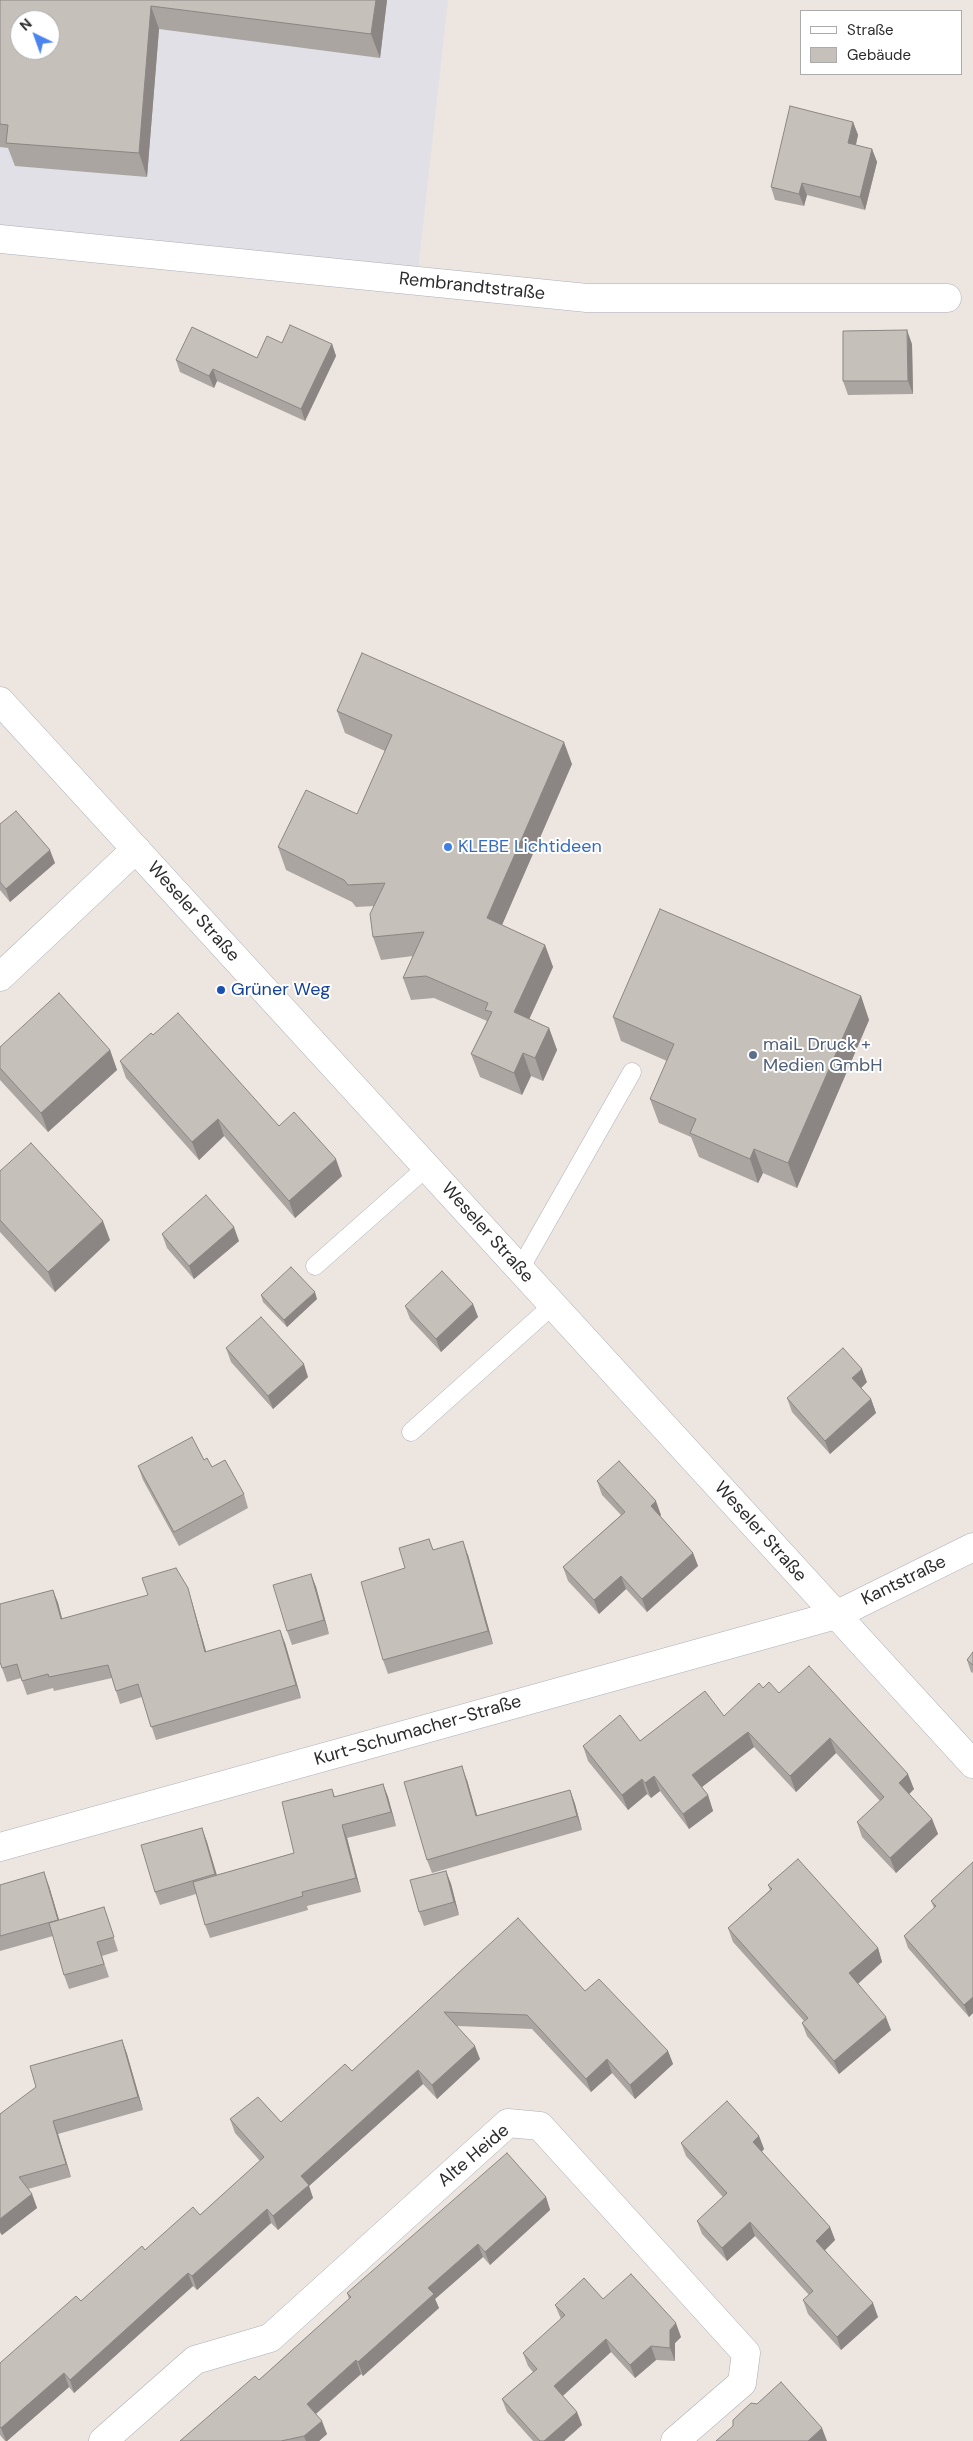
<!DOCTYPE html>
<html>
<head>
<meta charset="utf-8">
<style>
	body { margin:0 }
	#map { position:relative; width:973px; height:2441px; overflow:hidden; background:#ede5e0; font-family:"DM Sans",sans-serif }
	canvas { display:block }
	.legend { position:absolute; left:800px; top:10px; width:162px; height:65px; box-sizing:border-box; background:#fff; border:1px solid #ababab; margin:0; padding:6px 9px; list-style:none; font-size:15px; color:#2c2c2c }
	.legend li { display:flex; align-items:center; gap:10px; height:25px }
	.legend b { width:25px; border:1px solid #ababab }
	.north { position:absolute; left:10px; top:10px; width:50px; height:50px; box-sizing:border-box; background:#fff; border:1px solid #ababab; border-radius:50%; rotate:318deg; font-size:14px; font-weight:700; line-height:20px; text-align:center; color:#2c2c2c }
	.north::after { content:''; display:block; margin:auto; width:18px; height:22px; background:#4b84ee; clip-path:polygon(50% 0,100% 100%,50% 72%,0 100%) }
</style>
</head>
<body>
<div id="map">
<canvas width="973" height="2441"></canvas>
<ul class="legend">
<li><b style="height:6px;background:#fff"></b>Straße</li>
<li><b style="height:14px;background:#c6c0bb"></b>Gebäude</li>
</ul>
<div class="north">N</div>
</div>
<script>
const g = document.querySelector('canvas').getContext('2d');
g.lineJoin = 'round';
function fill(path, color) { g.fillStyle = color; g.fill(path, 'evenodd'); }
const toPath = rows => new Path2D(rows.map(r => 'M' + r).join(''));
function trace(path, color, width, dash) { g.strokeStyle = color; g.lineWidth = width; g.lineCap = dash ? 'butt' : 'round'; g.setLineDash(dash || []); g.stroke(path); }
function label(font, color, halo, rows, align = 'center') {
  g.font = font + ' "DM Sans",sans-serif'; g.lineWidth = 4; g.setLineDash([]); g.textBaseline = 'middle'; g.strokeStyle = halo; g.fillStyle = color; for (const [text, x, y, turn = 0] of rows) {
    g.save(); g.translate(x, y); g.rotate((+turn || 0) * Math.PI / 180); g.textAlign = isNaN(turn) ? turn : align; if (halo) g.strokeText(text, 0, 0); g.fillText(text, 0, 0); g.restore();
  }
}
fill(toPath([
	[0,0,448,0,418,270,0,233],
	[20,20,50,20,50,50,20,50]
]), '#e0e0e6');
const service = toPath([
	[315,1266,427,1167],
	[520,1269,632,1072],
	[411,1432,553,1305]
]);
const minor = toPath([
	[0,239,587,298,947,298],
	[0,977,136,849],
	[836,1615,973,1547],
	[103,2441,195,2360,270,2338,508,2123,540,2126,746,2353,742,2383,675,2441]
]);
const tertiary = toPath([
	[0,701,973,1764],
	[0,1847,836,1615]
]);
trace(service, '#acb0b8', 19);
trace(minor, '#acb0b8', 29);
trace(tertiary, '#acb0b8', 29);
trace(service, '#fff', 18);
trace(minor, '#fff', 28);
trace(tertiary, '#fff', 28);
fill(toPath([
	[0,0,387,0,380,58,159,29,147,177,15,166,8,148,0,147],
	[853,122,858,135,856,145,872,149,877,162,865,210,807,195,804,206,775,200,771,187],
	[282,343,332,344,336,356,305,421,217,381,214,388,180,372,176,360,257,358],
	[912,344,913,394,848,395,843,381],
	[337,711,572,764,502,925,545,945,553,967,529,1019,549,1028,557,1050,543,1081,531,1076,522,1095,480,1077,471,1054,487,1021,434,998,411,1000,403,978,413,956,381,960,373,937,374,906,356,907,352,902,286,870,278,847,357,814,385,751,345,733],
	[0,824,55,863,10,902,0,890],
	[861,996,869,1020,797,1188,763,1173,758,1183,699,1157,691,1137,659,1123,650,1099,667,1061,621,1041,613,1017],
	[0,1047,110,1050,117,1070,48,1132,0,1080],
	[120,1061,279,1126,342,1176,295,1218,224,1136,199,1160,126,1078],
	[0,1171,110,1240,55,1292,0,1232],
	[162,1234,239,1241,194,1279,167,1248],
	[261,1295,317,1299,287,1327,263,1302],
	[473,1304,478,1317,441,1352,410,1319,405,1306],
	[226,1348,308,1377,273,1409,231,1362],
	[867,1382,861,1388,871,1399,876,1413,830,1454,792,1412,787,1398],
	[204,1460,244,1494,248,1508,179,1546,143,1480,138,1466],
	[597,1481,661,1515,660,1516,693,1553,698,1566,647,1612,626,1589,599,1614,568,1581,563,1567,621,1515,602,1495],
	[429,1539,433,1550,468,1555,493,1644,388,1674,383,1660,405,1568],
	[311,1574,316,1587,329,1634,292,1645,287,1631],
	[53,1590,58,1603,62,1619,192,1602,206,1652,285,1643,301,1698,156,1740,142,1697,120,1704,112,1678,54,1691,53,1688,27,1695,21,1678,7,1682,2,1668],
	[973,1652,973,1673,971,1672,967,1660],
	[763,1688,779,1693,914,1789,909,1794,932,1819,938,1834,896,1873,862,1837,857,1822,880,1801,836,1753,796,1792,754,1747,702,1787,708,1795,713,1811,689,1829,660,1791,651,1798,647,1794,628,1810,588,1761,583,1746,640,1741,724,1716],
	[467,1780,477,1816,570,1790,575,1804,582,1830,432,1873,427,1860],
	[383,1784,388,1797,396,1826,347,1838,361,1892,307,1906,308,1910,210,1938,205,1925,196,1894,160,1905,155,1892,202,1828,207,1842,217,1875,294,1853,332,1789,335,1797],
	[973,1862,973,2013,969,2017,908,1948,904,1936,934,1908,931,1901],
	[446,1871,451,1884,459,1915,424,1926,419,1912],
	[0,1885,49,1886,59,1920,104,1907,118,1951,102,1956,109,1977,69,1989,64,1975,53,1936,0,1951],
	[768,1885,878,1948,882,1962,858,1984,891,2030,839,2074,807,2036,802,2023,804,2021,733,1942,728,1928,770,1890],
	[518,1918,585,1991,668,2051,673,2064,635,2099,612,2073,591,2092,532,2029,457,2026,480,2059,437,2099,423,2084,309,2186,313,2198,278,2230,271,2223,197,2290,193,2286,74,2393,69,2387,7,2441,5,2441,0,2435,0,2363,81,2301,145,2250,200,2215,260,2161,235,2133,230,2119,281,2122,352,2071],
	[122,2040,127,2054,143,2110,58,2134,71,2177,28,2189,32,2194,37,2208,2,2235,0,2233,0,2114],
	[759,2136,764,2149,762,2152,830,2227,835,2240,825,2250,878,2317,841,2350,808,2314,803,2300,809,2295,755,2236,727,2261,702,2234,697,2221,723,2197,686,2156,681,2143],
	[546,2197,550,2210,490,2265,483,2257,435,2299,439,2308,363,2376,361,2374,316,2414,327,2434,319,2441,180,2441,259,2380,349,2299,347,2293],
	[603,2299,681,2337,675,2343,675,2361,656,2360,635,2378,611,2352,563,2396,577,2412,582,2425,564,2441,533,2441,507,2412,502,2399,533,2372,528,2366,523,2353,561,2319,555,2305]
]), '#aaa5a1');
fill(toPath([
	[376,0,387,0,380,58,371,34],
	[151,6,159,29,147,177,139,153],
	[853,122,858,135,853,156,848,143],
	[872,149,877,162,865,210,860,197],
	[802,183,807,195,804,206,799,194],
	[907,330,912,344,913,394,908,381],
	[332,344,336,356,305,421,301,409],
	[213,369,217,381,214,388,209,376],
	[564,742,572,764,495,941,487,918],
	[50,850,55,863,10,902,6,889],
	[545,945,553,967,522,1035,514,1012],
	[861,996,869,1020,797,1188,788,1163],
	[549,1028,557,1050,543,1081,535,1058],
	[110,1050,117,1070,48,1132,41,1113],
	[523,1053,531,1076,522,1095,514,1073],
	[218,1119,224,1136,199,1160,192,1142],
	[754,1149,763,1173,758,1183,750,1159],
	[336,1159,342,1176,295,1218,289,1201],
	[103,1221,110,1240,55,1292,48,1272],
	[234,1227,239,1241,194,1279,189,1266],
	[315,1292,317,1299,287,1327,284,1320],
	[473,1304,478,1317,441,1352,436,1339],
	[304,1364,308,1377,273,1409,268,1396],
	[862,1369,867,1382,857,1392,852,1378],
	[871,1399,876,1413,830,1454,825,1441],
	[656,1501,661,1515,656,1520,651,1506],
	[463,1541,468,1555,493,1644,488,1631],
	[693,1553,698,1566,647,1612,642,1599],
	[311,1574,316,1587,329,1634,324,1620],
	[621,1576,626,1589,599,1614,594,1600],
	[188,1588,210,1665,205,1652],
	[53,1590,58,1603,66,1633,61,1619],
	[280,1630,285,1643,301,1698,296,1685],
	[748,1732,754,1747,698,1790,692,1775],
	[830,1738,836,1753,796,1792,790,1776],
	[462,1766,467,1780,481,1829,476,1816],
	[908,1774,914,1789,905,1798,899,1783],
	[654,1776,660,1791,651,1798,645,1783],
	[642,1779,647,1794,628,1810,622,1795],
	[383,1784,388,1797,396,1826,391,1812],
	[570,1790,575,1804,582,1830,577,1816],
	[708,1795,713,1811,689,1829,683,1814],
	[932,1819,938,1834,896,1873,890,1858],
	[342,1825,347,1838,361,1892,356,1878],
	[202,1828,207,1842,220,1887,215,1874],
	[446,1871,451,1884,459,1915,454,1902],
	[44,1872,49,1886,63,1933,58,1920],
	[878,1948,882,1962,854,1987,849,1973],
	[973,1997,973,2013,969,2017,964,2005],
	[886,2017,891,2030,839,2074,834,2061],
	[122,2040,127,2054,143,2110,138,2097],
	[475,2046,480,2059,437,2099,432,2085],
	[668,2051,673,2064,635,2099,630,2085],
	[607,2059,612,2073,591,2092,586,2079],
	[418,2070,423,2084,309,2186,313,2198,278,2230,273,2216,301,2176],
	[53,2121,58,2134,71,2177,66,2164],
	[759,2136,764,2149,757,2155,753,2142],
	[32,2194,37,2208,2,2235,0,2231,0,2219],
	[546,2197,550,2210,490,2265,485,2252],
	[267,2209,271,2223,197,2290,192,2276],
	[750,2222,755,2236,727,2261,722,2248],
	[830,2227,835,2240,821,2254,816,2241],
	[478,2244,483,2257,435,2299,439,2308,363,2376,358,2362,428,2288],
	[188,2273,193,2286,74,2393,70,2380],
	[873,2303,878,2317,841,2350,837,2337],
	[676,2323,681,2337,675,2343,675,2361,670,2348,670,2330],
	[606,2339,611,2352,559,2399,554,2386],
	[651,2346,656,2360,635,2378,630,2365],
	[356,2360,361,2374,312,2417,307,2404],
	[64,2373,69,2387,7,2441,6,2441,1,2428],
	[577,2412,582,2425,564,2441,544,2441],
	[322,2421,327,2434,319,2441,306,2441,304,2436],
	[822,2428,827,2441,808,2441]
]), '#8b8683');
const building = toPath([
	[0,0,376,0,371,34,151,6,139,153,6,143,8,125,0,124,0,0],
	[20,20,50,20,50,50,20,50,20,20],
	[790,106,853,122,848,143,872,149,860,197,802,183,799,194,771,187,790,106],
	[290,325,332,344,301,409,213,369,209,376,176,360,192,327,257,358,267,336,282,343,290,325],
	[907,330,908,381,843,381,843,331,907,330],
	[362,653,564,742,487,918,545,945,514,1012,549,1028,535,1058,523,1053,514,1073,471,1054,492,1012,485,1010,488,1003,426,976,403,978,424,932,373,937,370,914,385,883,348,885,344,880,278,847,306,790,357,814,392,735,337,711,362,653],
	[16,811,50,850,6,889,0,882,0,824,16,811],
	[660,909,861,996,788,1163,754,1149,750,1159,690,1133,696,1119,650,1099,674,1044,613,1017,660,909],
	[59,993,110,1050,41,1113,0,1068,0,1047,59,993],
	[178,1013,279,1126,294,1112,336,1159,289,1201,218,1119,192,1142,120,1061,151,1033,153,1035,178,1013],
	[31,1143,103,1221,48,1272,0,1220,0,1171,31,1143],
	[206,1195,234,1227,189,1266,162,1234,206,1195],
	[291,1267,315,1292,284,1320,261,1295,291,1267],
	[442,1271,473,1304,436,1339,405,1306,442,1271],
	[261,1317,304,1364,268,1396,226,1348,261,1317],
	[843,1348,862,1369,852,1378,871,1399,825,1441,787,1398,843,1348],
	[192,1437,204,1460,207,1458,212,1467,225,1460,244,1494,174,1532,138,1466,192,1437],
	[619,1461,656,1501,651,1506,693,1553,642,1599,621,1576,594,1600,563,1567,625,1512,597,1481,619,1461],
	[429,1539,433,1550,463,1541,488,1631,383,1660,361,1582,405,1568,399,1548,429,1539],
	[176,1568,188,1588,205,1652,280,1630,296,1685,151,1727,138,1684,116,1691,108,1665,49,1677,48,1674,22,1681,17,1664,2,1668,0,1662,0,1604,53,1590,61,1619,148,1595,142,1578,176,1568],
	[311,1574,324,1620,287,1631,273,1585,311,1574],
	[973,1652,973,1665,967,1660,973,1652],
	[809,1666,908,1774,899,1783,932,1819,890,1858,857,1822,884,1797,830,1738,790,1776,748,1732,692,1775,708,1795,683,1814,654,1776,645,1783,642,1779,622,1795,583,1746,620,1715,640,1741,705,1691,724,1716,759,1683,763,1688,769,1682,779,1693,809,1666],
	[462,1766,476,1816,570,1790,577,1816,427,1860,404,1782,462,1766],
	[383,1784,391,1812,342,1825,356,1878,302,1892,303,1896,205,1925,193,1882,294,1853,282,1802,332,1789,334,1797,383,1784],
	[202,1828,215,1874,155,1892,141,1845,202,1828],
	[798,1859,878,1948,849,1973,886,2017,834,2061,802,2023,808,2018,728,1928,772,1889,768,1885,798,1859],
	[973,1862,973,1997,964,2005,904,1936,936,1906,931,1901,973,1862],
	[446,1871,454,1902,419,1912,410,1880,446,1871],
	[44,1872,58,1920,0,1936,0,1885,44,1872],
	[104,1907,114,1937,97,1942,104,1964,64,1975,49,1923,104,1907],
	[518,1918,585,1991,599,1979,668,2051,630,2085,607,2059,586,2079,527,2015,444,2012,475,2046,432,2085,418,2070,301,2176,309,2185,273,2216,267,2209,192,2276,188,2273,70,2380,64,2373,1,2428,0,2427,0,2363,76,2296,81,2301,142,2246,145,2250,193,2207,200,2215,264,2157,230,2119,258,2097,281,2122,345,2064,352,2071,518,1918],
	[122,2040,138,2097,53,2121,66,2164,19,2177,32,2194,0,2219,0,2114,36,2087,30,2066,122,2040],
	[727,2101,759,2136,753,2142,830,2227,816,2241,873,2303,837,2337,803,2300,813,2291,750,2222,722,2248,697,2221,727,2193,681,2143,727,2101],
	[507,2153,546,2197,485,2252,478,2244,428,2288,434,2294,358,2362,356,2360,307,2404,322,2421,304,2436,281,2441,180,2441,255,2376,259,2380,351,2297,347,2293,507,2153],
	[631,2274,676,2323,670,2330,670,2348,651,2346,630,2365,606,2339,554,2386,577,2412,544,2441,540,2441,502,2399,537,2369,523,2353,565,2315,555,2305,584,2278,603,2299,631,2274],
	[781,2382,822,2428,808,2441,716,2441,733,2426,733,2420,751,2403,757,2404,781,2382]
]);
fill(building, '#c6c0bb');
trace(building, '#8b8683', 1);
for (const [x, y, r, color] of [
	[448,847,5,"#3f7fe0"],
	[221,990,5,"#1a4fb4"],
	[753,1055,5,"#5c6f8a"]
]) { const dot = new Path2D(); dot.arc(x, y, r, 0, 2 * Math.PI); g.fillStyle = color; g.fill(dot); trace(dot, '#fff', 2); }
label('18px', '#2c2c2c', '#fff', [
	["Rembrandtstraße",472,287,6],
	["Weseler Straße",193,912,48],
	["Weseler Straße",487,1233,48],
	["Weseler Straße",760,1532,48],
	["Kantstraße",904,1581,-26],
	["Kurt-Schumacher-Straße",418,1731,-16],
	["Alte Heide",474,2156,-40]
]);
label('18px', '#366cbe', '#fff', [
	["KLEBE Lichtideen",458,847]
], 'left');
label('18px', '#164399', '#fff', [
	["Grüner Weg",231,990]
], 'left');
label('18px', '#4e5e75', '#fff', [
	["maiL Druck +",763,1045],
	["Medien GmbH",763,1066]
], 'left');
</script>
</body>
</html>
